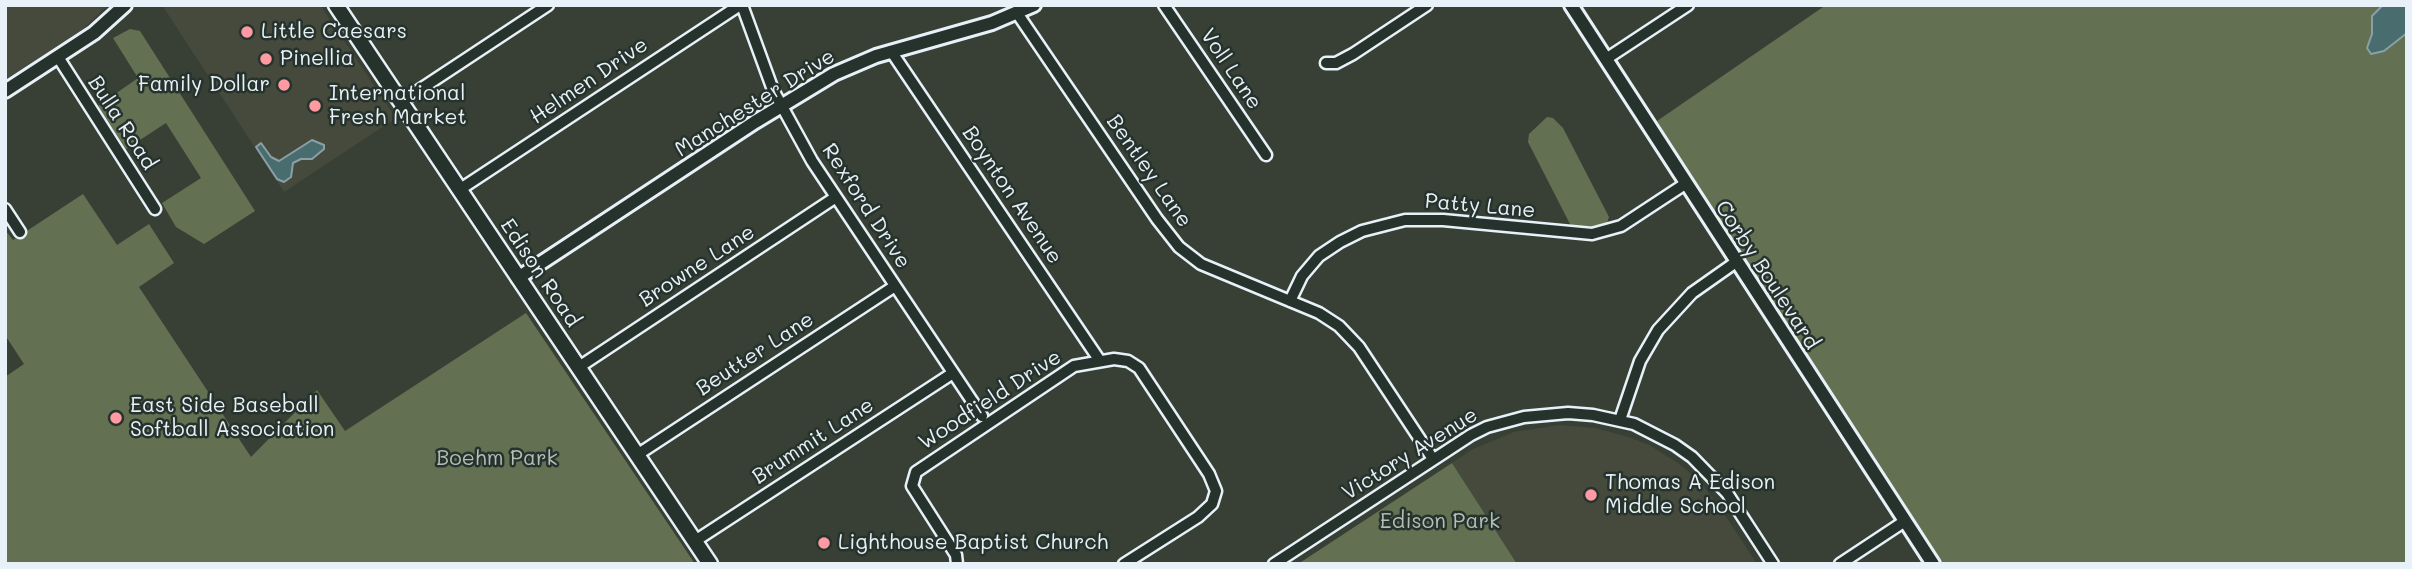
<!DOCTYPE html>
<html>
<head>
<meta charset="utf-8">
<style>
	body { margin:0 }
	#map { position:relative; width:2412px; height:569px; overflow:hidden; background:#384036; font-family:Mali,sans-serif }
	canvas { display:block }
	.frame { position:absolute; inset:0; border:7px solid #e8f1f8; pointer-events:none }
</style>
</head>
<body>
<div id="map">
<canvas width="2412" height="569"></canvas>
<div class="frame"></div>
</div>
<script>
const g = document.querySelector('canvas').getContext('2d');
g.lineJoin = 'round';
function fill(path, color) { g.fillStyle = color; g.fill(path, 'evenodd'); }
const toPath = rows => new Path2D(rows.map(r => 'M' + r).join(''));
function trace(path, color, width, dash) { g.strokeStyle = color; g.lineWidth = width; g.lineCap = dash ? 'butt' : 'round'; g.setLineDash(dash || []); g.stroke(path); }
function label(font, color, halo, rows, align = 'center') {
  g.font = font + ' Mali,sans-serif'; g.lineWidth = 5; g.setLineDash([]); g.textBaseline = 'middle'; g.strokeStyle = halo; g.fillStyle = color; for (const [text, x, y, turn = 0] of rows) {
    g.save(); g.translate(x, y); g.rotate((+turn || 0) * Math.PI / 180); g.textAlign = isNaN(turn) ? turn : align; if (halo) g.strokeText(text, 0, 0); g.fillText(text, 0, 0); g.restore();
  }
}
fill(toPath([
	[5,5,108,5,81,31,5,80],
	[162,5,320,5,396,118,284,192],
	[1560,425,1595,428,1628,437,1649,445,1678,463,1700,482,1721,509,1757,564,1517,564,1452,463,1473,449,1514,432]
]), '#454a3d');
fill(toPath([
	[1826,5,2407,5,2407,564,1941,564,1709,211,1657,121],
	[130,29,140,31,255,211,204,244,176,227,162,203,201,178,166,123,126,149,98,106,138,78,113,38],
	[1547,117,1553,118,1563,128,1609,217,1606,226,1593,230,1574,229,1571,226,1528,142,1529,134],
	[83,194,117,245,149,224,174,263,139,287,251,457,317,390,345,431,526,313,695,564,5,564,5,377,24,364,5,335,5,230,13,240],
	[1452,463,1517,564,1298,564]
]), '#637152');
const water = toPath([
	[2383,5,2407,5,2407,33,2384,51,2371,54,2367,48,2372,34,2372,16,2383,5],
	[312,140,324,145,324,149,312,159,301,159,293,163,291,177,284,182,277,179,256,147,261,143,271,157,279,161,312,140]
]);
fill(water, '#496c6f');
trace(water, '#89a1a6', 2);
const minor = toPath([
	[742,5,773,90,812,161,982,416],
	[1164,5,1266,155],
	[1017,13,1157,219,1179,247,1201,264,1319,313,1339,326,1359,347,1433,459],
	[891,51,1100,361],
	[58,57,155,209],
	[1606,59,1688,5],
	[1326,63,1336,63,1353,54,1427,5],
	[401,102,548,5],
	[459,190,740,5],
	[5,209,20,232],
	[1290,301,1302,276,1319,256,1340,242,1362,231,1405,220,1443,220,1592,234,1621,226,1685,184],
	[579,367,836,197],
	[1620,420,1640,361,1658,330,1692,293,1736,262],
	[637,455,895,286],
	[695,541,953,373],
	[957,564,956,555,912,486,916,472,1074,366,1114,359,1128,361,1139,368,1209,474,1216,491,1212,504,1198,517,1124,564],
	[1274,564,1471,435,1487,427,1524,417,1568,413,1593,415,1634,424,1675,445,1692,457,1727,493,1773,564],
	[1840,564,1905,521]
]);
const tertiary = toPath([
	[1571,5,1933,564],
	[5,91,94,33,125,5],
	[518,278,755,122,834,74,876,56,992,23,1034,5]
]);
const secondary = toPath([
	[336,5,710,564]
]);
trace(minor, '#e8f1f8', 15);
trace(tertiary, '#e8f1f8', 18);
trace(secondary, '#e8f1f8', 19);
trace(minor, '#26332d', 10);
trace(tertiary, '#26332d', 12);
trace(secondary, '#26332d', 14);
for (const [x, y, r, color] of [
	[247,32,7,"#ff9aa2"],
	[266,59,7,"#ff9aa2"],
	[284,85,7,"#ff9aa2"],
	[315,106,7,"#ff9aa2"],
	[116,418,7,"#ff9aa2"],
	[1591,495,7,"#ff9aa2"],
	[824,543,7,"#ff9aa2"]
]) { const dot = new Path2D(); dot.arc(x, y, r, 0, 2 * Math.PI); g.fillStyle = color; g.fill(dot); trace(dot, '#26332d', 2.5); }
label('21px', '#e8f1f8', '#26332d', [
	["Little Caesars",261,32],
	["Pinellia",280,59],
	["Family Dollar",270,85,"right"],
	["International",329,94],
	["Fresh Market",329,118],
	["East Side Baseball",130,406],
	["Softball Association",130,430],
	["Thomas A Edison",1605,483],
	["Middle School",1605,507],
	["Lighthouse Baptist Church",838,543]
], 'left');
label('21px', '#e8f1f8', '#26332d', [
	["Voll Lane",1231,69,56],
	["Helmen Drive",589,81,-34],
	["Manchester Drive",755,103,-32],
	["Bulla Road",122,123,57],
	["Bentley Lane",1149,171,55],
	["Boynton Avenue",1012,195,56],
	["Rexford Drive",866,206,57],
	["Patty Lane",1480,206,5],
	["Browne Lane",697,266,-33],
	["Edison Road",540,273,56],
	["Corby Boulevard",1767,275,57],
	["Beutter Lane",755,354,-33],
	["Woodfield Drive",990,400,-33],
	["Brummit Lane",813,441,-33],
	["Victory Avenue",1410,454,-32]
]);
label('21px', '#b3beb6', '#26332d', [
	["Boehm Park",497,459],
	["Edison Park",1440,522]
]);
</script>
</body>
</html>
